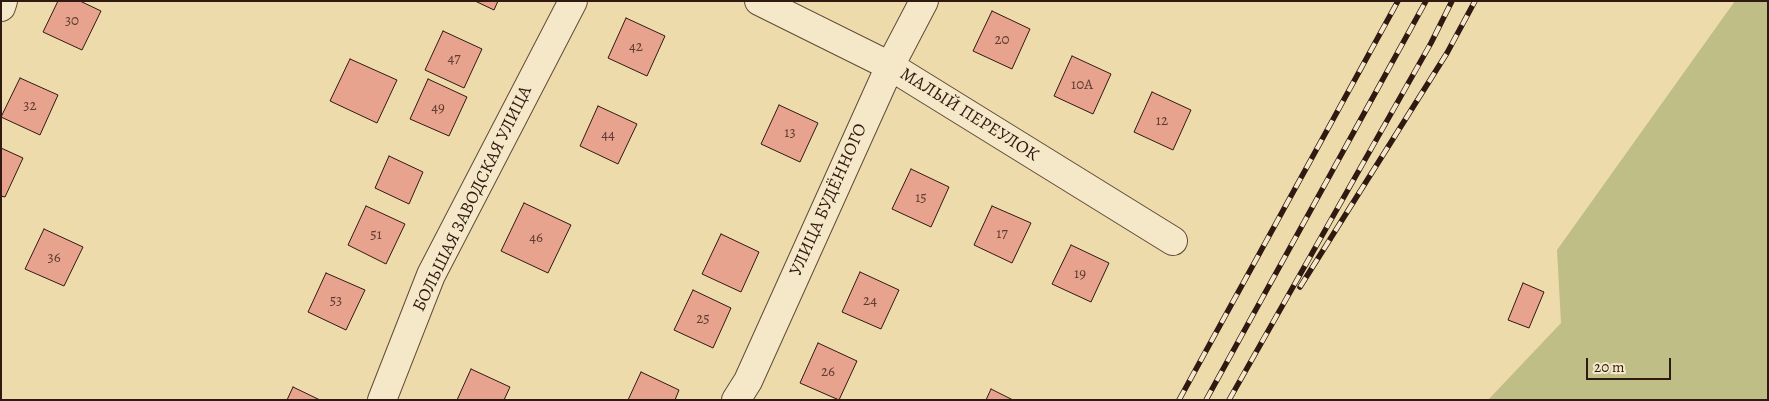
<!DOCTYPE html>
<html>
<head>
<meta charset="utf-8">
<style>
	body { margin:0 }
	#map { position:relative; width:1769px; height:401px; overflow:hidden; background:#eedbac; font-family:Alegreya,serif }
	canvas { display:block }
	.frame { position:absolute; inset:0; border:2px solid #301910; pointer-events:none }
	.scale { position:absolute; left:1586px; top:358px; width:85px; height:22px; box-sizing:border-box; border:2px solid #301910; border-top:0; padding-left:6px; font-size:15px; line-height:18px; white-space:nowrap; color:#301910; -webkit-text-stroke:4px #f4e8c9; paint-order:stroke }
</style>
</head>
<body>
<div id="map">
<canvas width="1769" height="401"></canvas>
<div class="frame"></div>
<div class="scale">20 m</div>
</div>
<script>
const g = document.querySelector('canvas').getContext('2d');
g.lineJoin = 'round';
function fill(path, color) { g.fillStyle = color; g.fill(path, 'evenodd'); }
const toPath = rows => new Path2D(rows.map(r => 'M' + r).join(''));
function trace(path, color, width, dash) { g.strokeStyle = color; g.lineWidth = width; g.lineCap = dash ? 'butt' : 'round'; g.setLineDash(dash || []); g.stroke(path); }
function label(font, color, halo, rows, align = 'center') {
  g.font = font + ' Alegreya,serif'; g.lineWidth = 5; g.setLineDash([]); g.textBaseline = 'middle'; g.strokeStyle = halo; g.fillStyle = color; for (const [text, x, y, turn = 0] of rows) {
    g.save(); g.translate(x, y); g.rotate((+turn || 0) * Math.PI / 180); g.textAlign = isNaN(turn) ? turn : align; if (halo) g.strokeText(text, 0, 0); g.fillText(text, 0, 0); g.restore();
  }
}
fill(toPath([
	[1735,1,1768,1,1768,400,1488,400,1561,323,1557,250]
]), '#bebe86');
const building = toPath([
	[58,1,80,1,101,11,82,50,43,32,58,1],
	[475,1,498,1,494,10,475,1],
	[992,11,1030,29,1012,69,973,51,992,11],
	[626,18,665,36,647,76,608,58,626,18],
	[443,31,482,49,464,88,425,70,443,31],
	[1072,56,1111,74,1093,114,1054,96,1072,56],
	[350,59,397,80,377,123,330,101,350,59],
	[20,78,58,95,40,135,1,117,20,78],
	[428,79,467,97,449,136,410,119,428,79],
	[1152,92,1191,110,1173,150,1134,132,1152,92],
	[779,105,818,123,800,162,761,144,779,105],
	[598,106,637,124,618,164,580,146,598,106],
	[1,148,23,158,5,197,1,196,1,148],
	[389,156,423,172,409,204,375,188,389,156],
	[911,169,949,187,931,227,892,209,911,169],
	[524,203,571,225,548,273,501,251,524,203],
	[366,206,405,224,386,264,348,245,366,206],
	[992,206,1031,223,1012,263,974,245,992,206],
	[44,229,83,247,64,286,25,269,44,229],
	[721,234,759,252,741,292,702,274,721,234],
	[1071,245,1109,263,1091,302,1052,284,1071,245],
	[860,272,899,290,881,329,842,312,860,272],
	[326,273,365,290,346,330,308,312,326,273],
	[1523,283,1544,292,1529,328,1508,320,1523,283],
	[693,290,731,308,713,348,674,330,693,290],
	[818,343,857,361,839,400,800,383,818,343],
	[471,369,510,387,504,400,457,400,471,369],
	[641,372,679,390,675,400,628,400,641,372],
	[293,387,320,400,287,400,293,387],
	[991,389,1013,400,986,400,991,389]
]);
fill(building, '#e8a38e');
trace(building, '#301910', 1);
const minor = toPath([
	[759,1,890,66,1173,241],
	[1,7,3,1],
	[382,400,431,275,573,1],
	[736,400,748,381,890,66,924,1]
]);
trace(minor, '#604a37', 30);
trace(minor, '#f4e8c9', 28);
const rail = toPath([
	[1300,287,1447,53,1475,1],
	[1179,400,1398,1],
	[1206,400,1426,1],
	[1229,400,1431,43,1452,1]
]);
trace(rail, '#301910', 5.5);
trace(rail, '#f4e8c9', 4, [11]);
label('15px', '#5e3c30', null, [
	["30",72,21],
	["20",1002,40],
	["42",636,47],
	["47",454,59],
	["10А",1082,85],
	["32",30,106],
	["49",438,108],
	["12",1162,121],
	["13",790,133],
	["44",608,135],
	["15",921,198],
	["17",1002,234],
	["51",376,235],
	["46",536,238],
	["36",54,258],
	["19",1080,274],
	["53",336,301],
	["24",870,301],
	["25",703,319],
	["26",828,372]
]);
label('18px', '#301910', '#f4e8c9', [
	["МАЛЫЙ ПЕРЕУЛОК",969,115,32],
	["БОЛЬШАЯ ЗАВОДСКАЯ УЛИЦА",473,199,-64],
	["УЛИЦА БУДЁННОГО",829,200,-66]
]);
</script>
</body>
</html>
